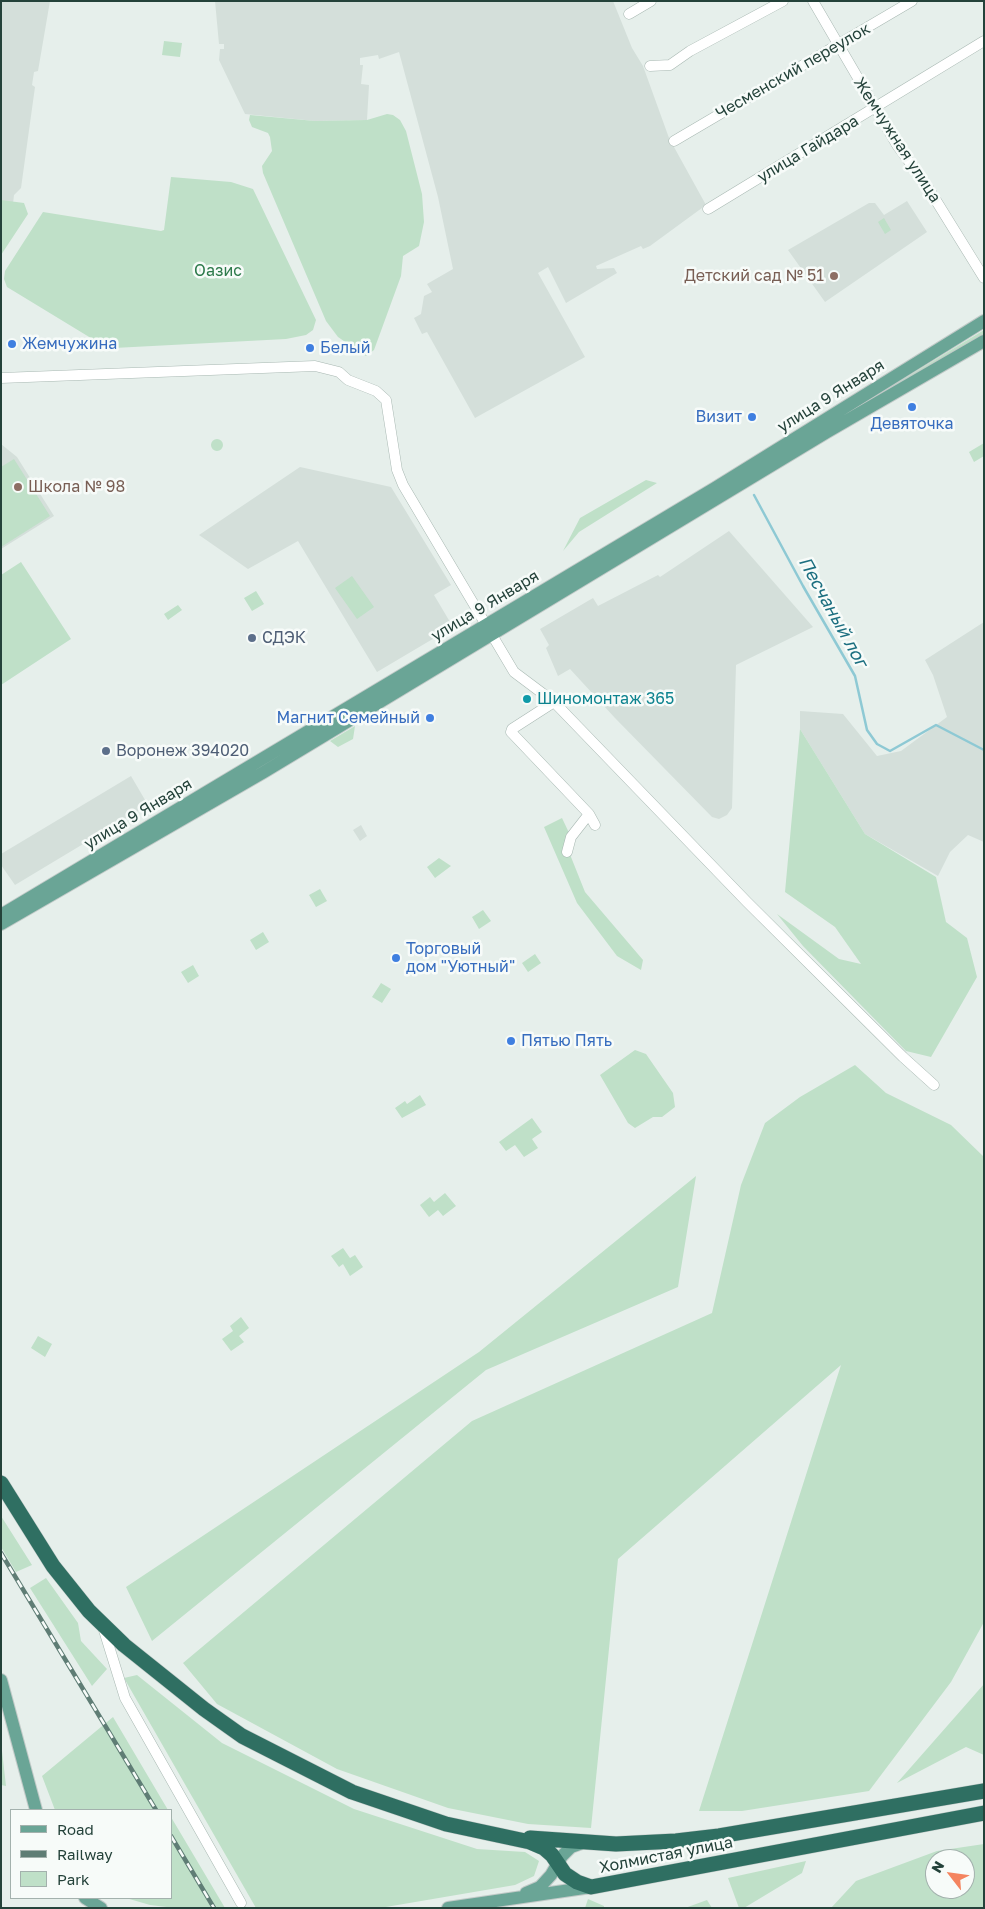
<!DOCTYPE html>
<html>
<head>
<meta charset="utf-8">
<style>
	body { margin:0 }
	#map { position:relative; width:985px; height:1909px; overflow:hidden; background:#e6efeb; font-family:"Golos Text",sans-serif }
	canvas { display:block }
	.frame { position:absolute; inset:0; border:2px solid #24423a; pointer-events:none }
	.legend { position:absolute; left:10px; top:1809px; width:162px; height:90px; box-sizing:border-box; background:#f7fbf9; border:1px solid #a3b1ad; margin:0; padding:6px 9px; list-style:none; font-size:15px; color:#24423a }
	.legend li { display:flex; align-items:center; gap:10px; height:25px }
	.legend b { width:25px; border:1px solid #a3b1ad }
	.north { position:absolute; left:925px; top:1849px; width:50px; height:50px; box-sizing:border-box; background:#f7fbf9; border:1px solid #a3b1ad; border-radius:50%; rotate:300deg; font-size:14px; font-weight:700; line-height:20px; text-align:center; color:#24423a }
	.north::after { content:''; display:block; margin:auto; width:18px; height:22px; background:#f4845f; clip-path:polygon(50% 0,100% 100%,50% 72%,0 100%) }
</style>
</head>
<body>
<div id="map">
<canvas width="985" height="1909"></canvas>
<div class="frame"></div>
<ul class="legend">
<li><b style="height:6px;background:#6aa596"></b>Road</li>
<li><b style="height:6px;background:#5f7d75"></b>Railway</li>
<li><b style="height:14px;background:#bfe0c8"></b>Park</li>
</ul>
<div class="north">N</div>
</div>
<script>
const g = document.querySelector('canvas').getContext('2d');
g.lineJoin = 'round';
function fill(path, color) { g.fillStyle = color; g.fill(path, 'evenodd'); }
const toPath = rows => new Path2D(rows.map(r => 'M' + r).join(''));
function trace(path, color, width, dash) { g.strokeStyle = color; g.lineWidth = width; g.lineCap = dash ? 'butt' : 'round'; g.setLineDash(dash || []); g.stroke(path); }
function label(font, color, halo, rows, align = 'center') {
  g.font = font + ' "Golos Text",sans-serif'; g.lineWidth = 5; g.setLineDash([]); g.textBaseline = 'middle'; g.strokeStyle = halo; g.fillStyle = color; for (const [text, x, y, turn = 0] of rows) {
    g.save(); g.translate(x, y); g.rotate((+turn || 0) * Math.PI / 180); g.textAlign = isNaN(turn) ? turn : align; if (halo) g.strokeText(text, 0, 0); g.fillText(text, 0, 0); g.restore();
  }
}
fill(toPath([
	[1,1,50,1,38,71,34,72,32,85,35,87,21,188,14,195,13,204,1,211],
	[215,1,613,1,632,48,643,66,669,138,706,205,650,246,643,249,641,246,596,266,597,269,614,268,617,273,566,303,548,267,538,273,585,357,475,418,427,332,422,334,414,318,421,314,424,296,432,292,427,284,453,269,438,197,399,52,379,59,378,55,360,58,360,65,363,65,361,84,369,85,367,120,315,121,245,114,219,60,220,49,224,49,224,44,219,44],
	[907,201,927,232,825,302,788,250,869,203,875,203,884,215],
	[1,444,17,457,54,516,1,549],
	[300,467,391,487,451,585,434,595,453,627,377,672,298,541,248,569,199,535],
	[729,531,813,627,736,665,732,808,727,815,719,819,712,817,615,718,570,669,558,676,546,648,549,645,540,629,593,598,598,606,658,575,660,577],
	[984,622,984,842,968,835,950,852,938,876,865,834,800,729,800,711,843,714,877,756,901,751,947,717,933,675,925,660],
	[131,776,148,805,15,885,1,865,1,854],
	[361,825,367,836,360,841,353,830]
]), '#d4dfda');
fill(toPath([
	[164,41,182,43,180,57,162,55],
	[387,114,393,115,400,120,406,131,422,194,424,222,419,246,403,256,401,276,374,350,366,356,338,337,326,321,263,173,262,166,272,151,270,137,268,133,252,127,249,120,250,115,315,121,367,120],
	[171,177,231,182,253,189,316,320,313,330,306,335,286,339,114,348,104,346,7,287,4,279,5,271,43,212,161,231,164,230],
	[1,200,24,203,28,214,1,255],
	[884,218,891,230,885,234,878,222],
	[984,330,984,334,892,389,890,387],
	'211 445a6 6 0 1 1 12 0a6 6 0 1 1-12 0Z',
	[984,443,984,456,974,462,969,452],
	[14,459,50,516,1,547,1,467],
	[646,480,657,483,579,532,563,551,580,518],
	[21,562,71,639,1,685,1,575],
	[352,576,374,607,357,619,335,588],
	[256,591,264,604,252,611,244,598],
	[178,605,182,610,168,620,164,614],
	[355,726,353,739,338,747,330,741],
	[800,729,865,834,936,877,946,922,967,938,977,977,931,1057,906,1051,803,946,777,914,839,959,861,964,835,927,785,892],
	[562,818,571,837,567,847,585,892,643,960,641,970,617,956,577,903,544,827],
	[439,858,451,866,435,878,427,867],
	[320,889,327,901,316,907,309,895],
	[483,910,491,921,479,929,472,917],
	[263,932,269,942,256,950,250,940],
	[535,954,541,963,528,972,522,963],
	[193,965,199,976,188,983,181,972],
	[381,983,391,989,382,1003,372,997],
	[635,1050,646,1054,673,1093,675,1107,662,1117,653,1117,635,1128,628,1123,600,1075],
	[855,1065,886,1093,951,1125,984,1157,984,1622,951,1682,869,1791,742,1811,699,1811,841,1365,618,1559,591,1828,528,1824,448,1808,337,1769,217,1704,183,1663,472,1421,712,1313,741,1185,765,1123,800,1097],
	[420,1095,426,1105,402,1118,395,1108,405,1101,407,1104],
	[532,1118,542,1132,532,1139,538,1148,524,1157,515,1145,506,1151,499,1142],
	[696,1176,678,1287,486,1370,152,1641,126,1587,479,1352],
	[445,1193,456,1206,443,1216,438,1210,429,1217,420,1205,430,1197,434,1202],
	[343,1248,350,1258,355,1255,363,1267,350,1276,343,1264,339,1267,331,1256],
	[241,1317,249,1328,239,1336,244,1342,231,1351,222,1339,233,1331,230,1326],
	[38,1336,52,1344,45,1357,31,1348],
	[1,1516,32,1565,16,1572,1,1547],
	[46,1578,78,1623,81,1641,107,1669,92,1686,30,1588],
	[137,1675,222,1743,354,1809,477,1849,525,1852,539,1861,534,1876,515,1885,380,1908,256,1908,124,1678],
	[984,1684,984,1755,966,1747,897,1783],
	[113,1717,168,1810,55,1810,42,1776],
	[1,1742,6,1786,1,1785],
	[171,1817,225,1908,175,1908,150,1905,126,1898,171,1898],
	[984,1844,984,1908,831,1908,856,1881,937,1851],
	[935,1859,965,1859,965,1889,935,1889],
	[806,1861,802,1873,744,1908,739,1908,728,1878],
	[588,1899,604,1906,604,1908,585,1908],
	[707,1900,712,1908,685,1908]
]), '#bfe0c8');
trace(toPath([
	[754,495,803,586,855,676,867,730,877,744,890,751,936,725,984,750]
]), '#8ec9d4', 2.5);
const minor = toPath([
	[813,1,897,145,927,186,984,278],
	[629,14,651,1],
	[650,66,670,65,690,51,783,1],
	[674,141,912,1],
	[708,209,984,41],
	[1,378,315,366,339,372,348,380,376,391,386,400,397,470,403,485,514,672,554,702,747,902,903,1057,934,1085],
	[554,702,512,729,511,732,589,814,571,837,567,852],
	[589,814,595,825],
	[103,1627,125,1698,241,1903]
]);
const major = toPath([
	[1,915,715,488,984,321],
	[1,924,264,772,827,432,984,341],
	[1,1680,36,1810],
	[526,1893,540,1887,551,1875,562,1856,571,1847,582,1843],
	[85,1898,101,1908],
	[448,1908,591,1887]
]);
const highway = toPath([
	[1,1483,53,1566,89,1611,124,1645,204,1709,242,1736,352,1792,446,1824,530,1842,544,1848,552,1855,565,1874,577,1882,591,1887,984,1813],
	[530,1838,616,1844,676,1841,719,1836,984,1791]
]);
trace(minor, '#a8b8b2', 11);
trace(major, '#c2cac8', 14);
trace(highway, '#c2cac8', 16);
trace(minor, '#fff', 10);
trace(major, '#6aa596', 12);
trace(highway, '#2f6f62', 15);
const rail = toPath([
	[1,1553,156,1810],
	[171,1836,214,1908]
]);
trace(rail, '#5f7d75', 4.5);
trace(rail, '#f7fbf9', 2.5, [8]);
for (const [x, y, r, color] of [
	[834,276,5,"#8d6e63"],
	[12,344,5,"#3f7fe0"],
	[310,348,5,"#3f7fe0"],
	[912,407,5,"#3f7fe0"],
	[752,417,5,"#3f7fe0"],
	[18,487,5,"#8d6e63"],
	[252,638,5,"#5c6f8a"],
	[527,699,5,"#0f9aa8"],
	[430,718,5,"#3f7fe0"],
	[106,751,5,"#5c6f8a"],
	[396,958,5,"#3f7fe0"],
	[511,1041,5,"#3f7fe0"]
]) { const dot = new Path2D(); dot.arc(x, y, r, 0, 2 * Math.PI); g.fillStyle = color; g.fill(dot); trace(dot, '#f7fbf9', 2); }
label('16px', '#24423a', '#f7fbf9', [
	["Чесменский переулок",793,71,-30],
	["Жемчужная улица",897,140,57],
	["улица Гайдара",808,149,-31],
	["улица 9 Января",831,396,-32],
	["улица 9 Января",485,606,-31],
	["улица 9 Января",138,814,-31],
	["Холмистая улица",666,1855,-11]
]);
label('16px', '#2d7a4b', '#f7fbf9', [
	["Оазис",218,271]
]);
label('16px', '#785e54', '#f7fbf9', [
	["Детский сад № 51",824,276],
	["Школа № 98",28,487,"left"]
], 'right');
label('16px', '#366cbe', '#f7fbf9', [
	["Жемчужина",22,344],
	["Белый",320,348],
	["Визит",742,417,"right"],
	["Девяточка",912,424,"center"],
	["Магнит Семейный",420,718,"right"],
	["Торговый",406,949],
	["дом \"Уютный\"",406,967],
	["Пятью Пять",521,1041]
], 'left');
label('16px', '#4e5e75', '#f7fbf9', [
	["СДЭК",262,638],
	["Воронеж 394020",116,751]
], 'left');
label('16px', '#0d838f', '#f7fbf9', [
	["Шиномонтаж 365",537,699]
], 'left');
label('italic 18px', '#1c6f80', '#f7fbf9', [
	["Песчаный лог",833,612,61]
]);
</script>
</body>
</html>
